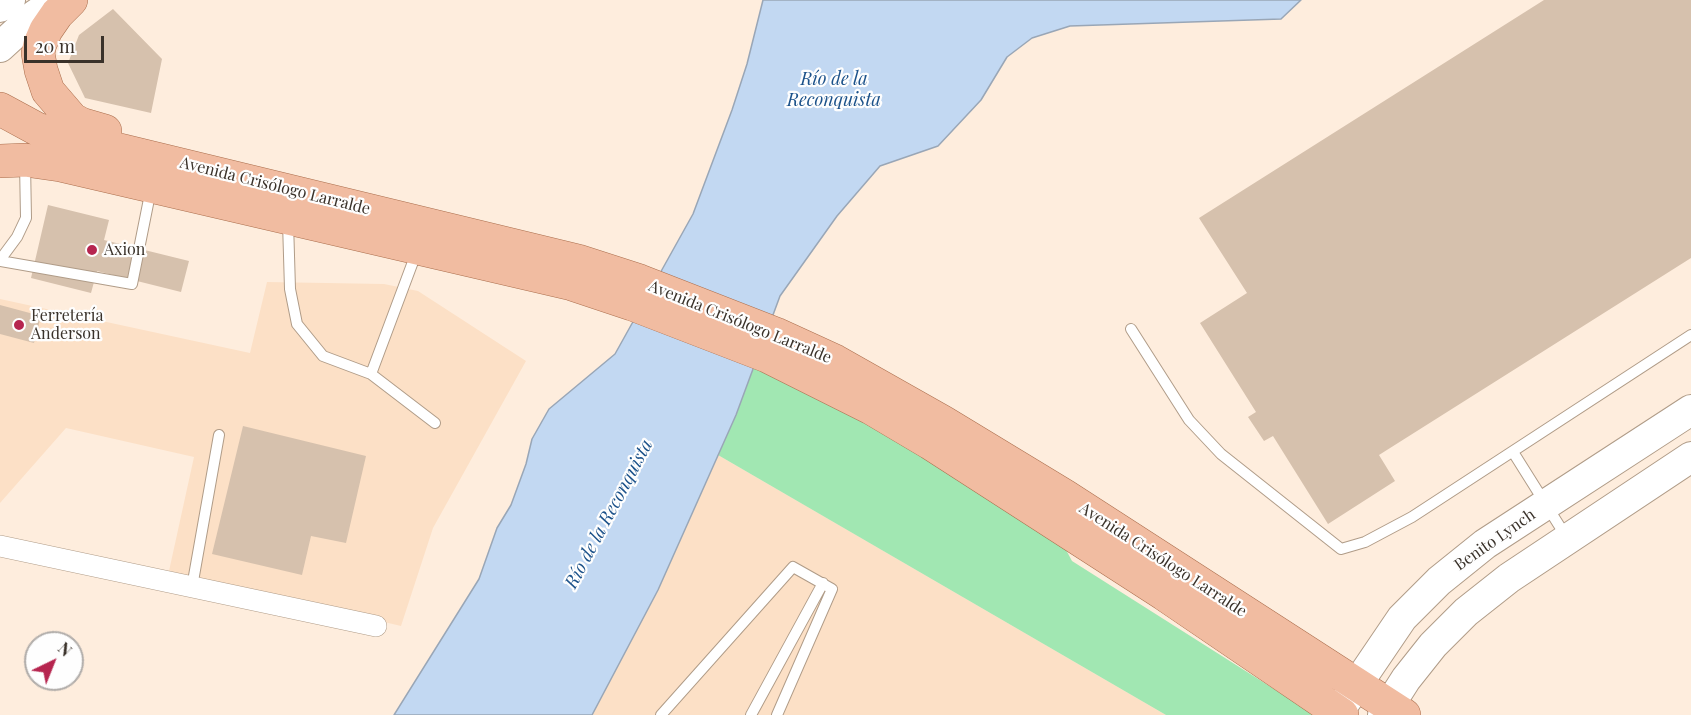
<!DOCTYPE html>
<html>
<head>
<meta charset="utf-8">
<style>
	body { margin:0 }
	#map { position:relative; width:1691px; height:715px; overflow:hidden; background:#feeddd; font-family:"Playfair Display",serif }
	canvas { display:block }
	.north { position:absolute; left:24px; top:631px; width:60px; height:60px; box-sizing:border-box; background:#fefefe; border:2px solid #b0aca9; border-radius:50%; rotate:43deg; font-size:16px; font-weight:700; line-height:24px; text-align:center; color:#3a322a }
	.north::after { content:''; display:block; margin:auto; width:21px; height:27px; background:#b6254f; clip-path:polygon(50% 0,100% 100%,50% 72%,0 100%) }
	.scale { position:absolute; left:24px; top:36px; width:80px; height:27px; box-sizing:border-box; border:3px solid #3a322a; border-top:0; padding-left:8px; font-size:18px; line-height:21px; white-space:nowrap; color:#3a322a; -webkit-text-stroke:4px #fefefe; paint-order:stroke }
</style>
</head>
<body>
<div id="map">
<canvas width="1691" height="715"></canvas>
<div class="north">N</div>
<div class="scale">20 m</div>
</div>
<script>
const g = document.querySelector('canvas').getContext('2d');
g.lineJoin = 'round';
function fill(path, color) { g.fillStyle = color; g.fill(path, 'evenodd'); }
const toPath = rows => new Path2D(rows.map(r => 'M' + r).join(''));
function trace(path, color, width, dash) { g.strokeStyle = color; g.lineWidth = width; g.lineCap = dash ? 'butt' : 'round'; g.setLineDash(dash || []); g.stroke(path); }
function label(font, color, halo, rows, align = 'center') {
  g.font = font + ' "Playfair Display",serif'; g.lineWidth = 4.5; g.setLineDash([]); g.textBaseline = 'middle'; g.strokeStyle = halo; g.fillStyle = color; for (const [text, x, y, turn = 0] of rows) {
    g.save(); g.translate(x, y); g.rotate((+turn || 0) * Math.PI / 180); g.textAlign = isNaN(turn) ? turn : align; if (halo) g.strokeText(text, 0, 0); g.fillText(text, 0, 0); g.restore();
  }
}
fill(toPath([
	[267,282,384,284,418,291,526,361,433,528,401,626,169,571,194,457,66,428,0,503,0,299,250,353],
	[718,455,825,517,1166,715,592,715,658,590]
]), '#fce0c6');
fill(toPath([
	[754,366,836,405,1058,535,1072,561,1315,715,1166,715,718,455,736,415]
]), '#a1e7b2');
const water = toPath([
	[763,0,1301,0,1281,19,1070,26,1032,38,1007,57,981,100,938,146,880,166,837,216,780,296,736,415,658,590,592,715,394,715,479,579,497,528,511,505,526,464,532,439,549,409,615,354,693,214,732,110,747,64,763,0]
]);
fill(water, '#c2d8f2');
trace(water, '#99a6b6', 1.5);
fill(toPath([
	[1544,0,1691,0,1691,258,1379,455,1395,481,1328,524,1273,436,1264,441,1248,417,1256,412,1200,323,1247,293,1199,218],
	[113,9,162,59,151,113,85,98,68,63,79,35],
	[48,205,109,220,104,240,189,261,181,292,97,271,91,293,31,278],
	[0,305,41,316,34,343,0,334],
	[243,426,366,456,346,543,311,536,302,575,212,554]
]), '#d6c1ad');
const lane = toPath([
	[288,222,290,289,297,324,323,356,371,374,435,423],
	[0,260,17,237,26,218,25,163],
	[0,261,132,284,151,189],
	[1131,329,1189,420,1221,454,1341,549,1365,542,1412,517,1691,335],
	[371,374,417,251],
	[1513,452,1567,538],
	[192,587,219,435],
	[661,715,793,567,832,589,777,715],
	[751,715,823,583]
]);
const street = toPath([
	[0,546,376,626]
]);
const secondary = toPath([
	[0,7,10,0],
	[0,47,35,15,58,0],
	[1343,705,1402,618,1439,581,1485,544,1691,410],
	[1383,715,1406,679,1433,645,1466,612,1509,578,1691,457]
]);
const primary = toPath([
	[71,0,57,14,46,30,40,44,38,53,41,70,48,91,72,119,81,124,105,131],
	[0,109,37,129,58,135,578,261,640,281,776,334,835,361,943,422,1065,496,1404,715],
	[0,161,25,160,60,165,572,284,632,304,767,356,871,408,930,443,1164,594,1342,715]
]);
trace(lane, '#b09c88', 12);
trace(street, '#b09c88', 22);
trace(secondary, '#b09c88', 32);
trace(primary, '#ab6f4e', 34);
trace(lane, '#fff', 10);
trace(street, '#fff', 21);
trace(secondary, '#fff', 30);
trace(primary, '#f1bca1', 33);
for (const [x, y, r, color] of [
	[92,250,6,"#b6254f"],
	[19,325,6,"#b6254f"]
]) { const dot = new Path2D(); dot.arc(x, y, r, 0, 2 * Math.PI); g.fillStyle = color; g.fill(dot); trace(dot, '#fefefe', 2); }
label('16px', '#3a322a', '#fefefe', [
	["Avenida Crisólogo Larralde",275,186,14],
	["Avenida Crisólogo Larralde",740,322,22],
	["Benito Lynch",1495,540,-35],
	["Avenida Crisólogo Larralde",1163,560,33]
]);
label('16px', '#3a322a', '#fefefe', [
	["Axion",104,250],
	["Ferretería",31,316],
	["Anderson",31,334]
], 'left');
label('italic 18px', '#1c528a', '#fefefe', [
	["Río de la",834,79],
	["Reconquista",834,100],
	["Río de la Reconquista",609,514,-62]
]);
</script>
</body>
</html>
